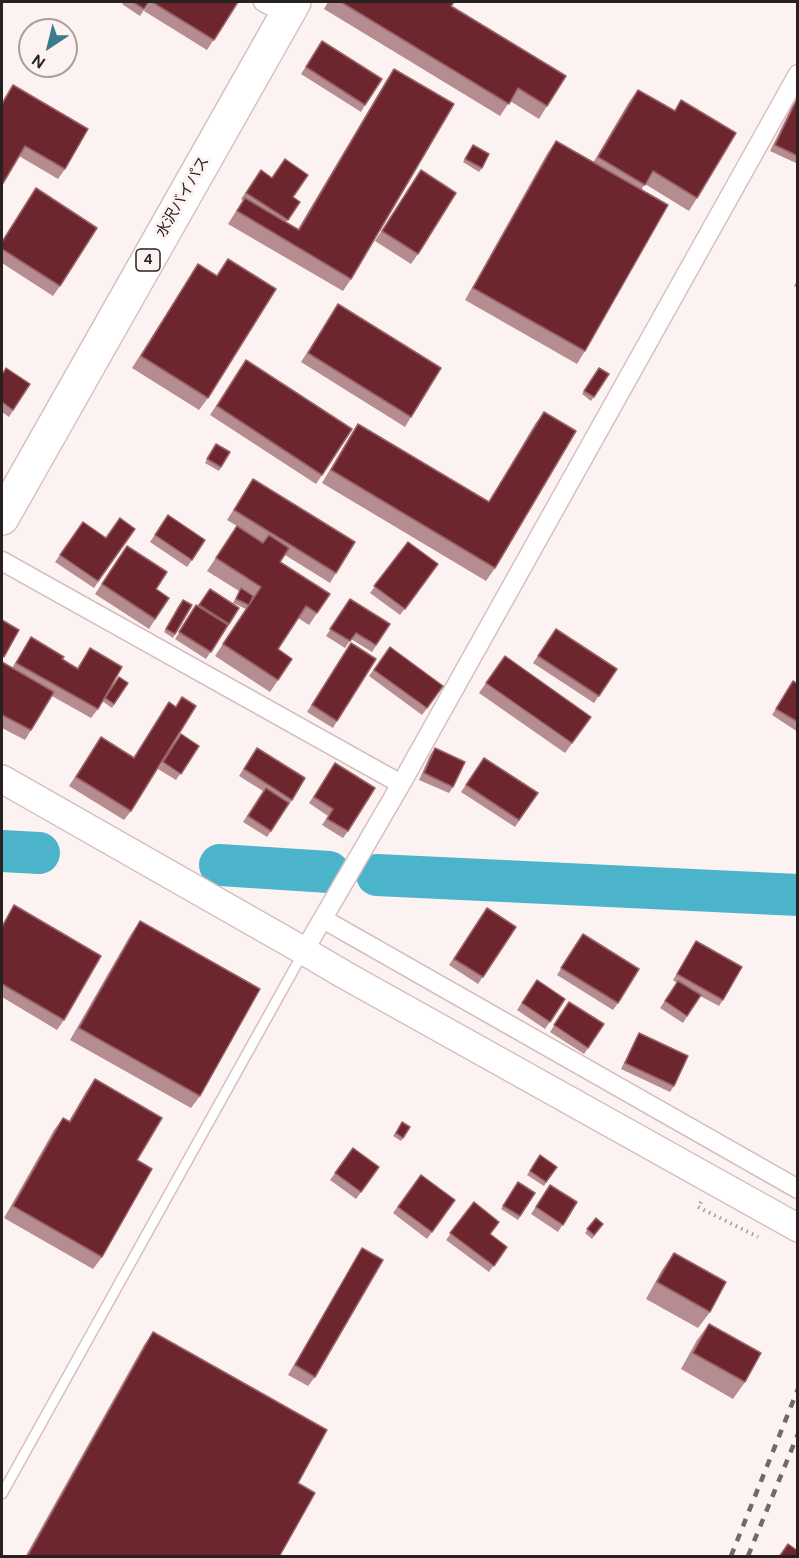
<!DOCTYPE html>
<html>
<head>
<meta charset="utf-8">
<style>
	body { margin:0 }
	#map { position:relative; width:799px; height:1558px; overflow:hidden; background:#fdf2f2; font-family:"DM Sans",sans-serif }
	canvas { display:block }
	.frame { position:absolute; inset:0; border:3px solid #292020; pointer-events:none }
	.north { position:absolute; left:18px; top:18px; width:60px; height:60px; box-sizing:border-box; background:#fdf2f2; border:2px solid #a89e9e; border-radius:50%; rotate:215deg; font-size:16px; font-weight:700; line-height:24px; text-align:center; color:#292020 }
	.north::after { content:''; display:block; margin:auto; width:21px; height:27px; background:#397d8c; clip-path:polygon(50% 0,100% 100%,50% 72%,0 100%) }
</style>
</head>
<body>
<div id="map">
<canvas width="799" height="1558"></canvas>
<div class="frame"></div>
<div class="north">N</div>
</div>
<script>
const g = document.querySelector('canvas').getContext('2d');
g.lineJoin = 'round';
const toPath = rows => new Path2D(rows.map(r => 'M' + r).join(''));
function trace(path, color, width, dash) { g.strokeStyle = color; g.lineWidth = width; g.lineCap = dash ? 'butt' : 'round'; g.setLineDash(dash || []); g.stroke(path); }
function fill(path, color) { g.fillStyle = color; g.fill(path, 'evenodd'); }
function label(font, color, halo, rows, align = 'center') {
  g.font = font + ' "DM Sans","Noto Sans JP",sans-serif'; g.lineWidth = 6; g.setLineDash([]); g.textBaseline = 'middle'; g.strokeStyle = halo; g.fillStyle = color; for (const [text, x, y, turn = 0] of rows) {
    g.save(); g.translate(x, y); g.rotate((+turn || 0) * Math.PI / 180); g.textAlign = isNaN(turn) ? turn : align; if (halo) g.strokeText(text, 0, 0); g.fillText(text, 0, 0); g.restore();
  }
}
trace(toPath([
	[2,851,39,853],
	[220,865,329,872],
	[377,875,798,895]
]), '#4bb4cb', 42);
const lane = toPath([
	[2,1494,303,953]
]);
const street = toPath([
	[263,2,286,14],
	[2,561,401,784],
	[323,919,798,1189],
	[304,951,401,784,798,74]
]);
const secondary = toPath([
	[2,779,304,951,343,974,798,1228]
]);
const highway = toPath([
	[2,518,294,2]
]);
trace(lane, '#d8bebe', 12);
trace(street, '#d8bebe', 21);
trace(secondary, '#d8bebe', 30);
trace(highway, '#d8bebe', 36);
trace(toPath([
	[701,1202,698,1207,758,1237]
]), '#a59b9b', 4, [1.5, 4.5]);
trace(lane, '#fff', 9);
trace(street, '#fff', 18);
trace(secondary, '#fff', 27);
trace(highway, '#fff', 33);
trace(toPath([
	[731,1556,798,1389],
	[748,1556,798,1434]
]), '#726868', 4.5, [8, 8]);
fill(toPath([
	[124,2,149,2,140,16,122,4],
	[150,2,238,2,207,50,144,11],
	[328,2,454,2,451,6,547,106,539,119,510,101,500,116,324,9],
	[318,48,365,105,361,112,301,74],
	[394,69,351,279,343,291,228,224,243,200,241,199,261,170,293,197,300,202,286,222,298,229,386,81],
	[13,85,65,169,58,179,19,156,2,185,2,102],
	[638,90,674,111,681,100,697,198,689,211,645,184,641,190,585,351,577,364,465,300,547,154,556,141,593,163,629,102],
	[797,99,798,99,798,164,770,151,792,106],
	[473,145,482,168,479,172,463,162],
	[421,170,418,254,411,264,375,241],
	[36,188,60,286,53,296,2,263,2,241],
	[228,259,208,398,199,410,132,368,198,264,217,276],
	[798,279,798,288,794,286],
	[338,304,411,417,405,427,301,362],
	[599,368,609,374,591,401,582,394],
	[239,370,322,475,316,484,210,415],
	[2,374,30,384,9,417,2,412],
	[544,412,495,568,486,581,322,483,350,436,358,424,489,502,535,424],
	[216,444,230,452,219,471,205,463],
	[253,479,336,573,330,583,285,555,280,562,330,594,309,625,298,618,278,649,278,680,270,692,215,656,246,609,233,603,239,591,207,571,237,526,227,520],
	[168,515,192,560,187,567,150,542],
	[83,522,106,538,135,529,94,588,55,562],
	[408,542,438,564,400,615,370,593],
	[121,555,156,589,169,598,149,629,95,594],
	[210,589,239,608,206,659,175,639,192,612,198,606],
	[350,599,390,624,372,652,351,639,345,648,326,636],
	[180,603,175,634,173,638,164,632],
	[556,629,617,669,594,703,533,663],
	[31,637,62,659,77,668,90,648,98,709,91,718,52,696,25,740,2,728,2,662,12,668],
	[390,647,443,686,422,715,369,676],
	[346,650,337,721,333,728,307,712],
	[505,656,591,717,565,753,479,693],
	[119,677,128,683,112,708,102,701],
	[798,684,798,732,772,715,789,688],
	[182,697,131,811,124,820,69,786,101,737,134,757,169,702,176,707],
	[181,734,199,746,176,780,158,769],
	[435,748,453,787,449,793,419,780,430,755],
	[253,754,292,800,267,837,243,822,263,791,239,776],
	[484,758,538,793,515,827,461,792],
	[331,770,348,831,343,838,322,825,328,816,309,803],
	[14,905,64,1020,57,1030,2,997,2,925],
	[487,908,516,927,478,984,449,965],
	[140,921,200,1096,191,1108,70,1040,131,934],
	[578,941,618,1003,613,1010,557,975],
	[696,941,723,1000,719,1006,700,996,683,1023,660,1008,677,983,673,980],
	[537,980,565,999,545,1029,517,1010],
	[569,1002,604,1024,584,1054,550,1032],
	[639,1033,674,1086,670,1092,621,1069,635,1040],
	[95,1079,137,1160,102,1257,93,1269,4,1218,54,1130,63,1118,69,1121,86,1092],
	[402,1122,410,1127,401,1141,393,1136],
	[353,1148,379,1167,356,1199,330,1180],
	[540,1155,557,1167,544,1186,527,1175],
	[421,1175,455,1200,427,1239,393,1213],
	[518,1182,535,1193,518,1220,501,1209],
	[550,1185,577,1202,558,1232,531,1214],
	[474,1202,490,1234,507,1247,489,1272,446,1240],
	[596,1218,603,1224,592,1239,585,1233],
	[362,1248,315,1377,308,1386,288,1375,356,1258],
	[674,1253,710,1312,698,1328,646,1299,662,1270],
	[709,1324,745,1382,733,1399,681,1369,697,1340],
	[153,1332,298,1483,279,1557,25,1557,144,1345]
]), '#b58c90');
const building = toPath([
	[133,2,149,2,144,9,133,2],
	[152,2,238,2,214,40,152,2],
	[341,2,454,2,451,6,566,76,547,106,518,88,509,104,341,2],
	[322,41,382,79,365,105,306,67,322,41],
	[394,69,454,104,351,279,237,211,245,198,299,230,394,69],
	[13,85,88,129,65,169,25,146,2,185,2,104,13,85],
	[638,90,675,111,681,100,736,133,697,198,653,171,645,185,598,157,638,90],
	[797,99,798,99,798,156,775,145,797,99],
	[556,141,668,205,585,351,473,288,556,141],
	[473,145,489,154,482,168,465,159,473,145],
	[285,159,308,175,293,197,300,202,288,220,246,193,261,170,272,178,285,159],
	[421,170,456,193,418,254,382,231,421,170],
	[36,188,97,228,60,286,2,249,2,242,36,188],
	[228,259,276,289,208,398,141,356,198,264,217,276,228,259],
	[338,304,441,368,411,417,308,353,338,304],
	[246,360,352,429,322,475,217,406,246,360],
	[6,368,30,384,13,410,2,402,2,375,6,368],
	[599,368,609,374,594,397,584,391,599,368],
	[544,412,576,431,495,568,331,470,358,424,489,502,544,412],
	[216,444,230,452,221,467,207,459,216,444],
	[253,479,355,542,336,573,234,510,253,479],
	[168,515,205,540,192,560,155,535,168,515],
	[120,518,135,529,98,581,60,555,83,522,106,538,120,518],
	[237,526,263,543,269,535,289,548,280,562,330,594,317,613,306,606,278,649,292,659,278,680,223,644,261,587,216,558,237,526],
	[408,542,438,564,405,609,374,586,408,542],
	[127,546,167,572,156,589,169,598,155,619,102,584,127,546],
	[241,588,253,596,249,605,236,599,241,588],
	[210,589,239,608,229,624,199,605,210,589],
	[350,599,390,624,376,645,356,633,350,641,330,629,350,599],
	[183,600,192,605,175,634,166,629,183,600],
	[196,605,228,625,211,652,179,632,196,605],
	[2,620,19,630,4,657,2,655,2,620],
	[556,629,617,669,599,696,538,656,556,629],
	[31,637,64,657,62,659,78,669,90,648,122,667,98,709,16,663,31,637],
	[351,643,376,659,337,721,312,705,351,643],
	[390,647,443,686,427,708,374,670,390,647],
	[505,656,591,717,572,743,486,683,505,656],
	[2,662,54,692,31,730,2,715,2,662],
	[119,677,128,683,114,704,105,698,119,677],
	[793,681,798,684,798,722,776,709,793,681],
	[182,697,196,706,131,811,76,777,101,737,134,758,169,702,176,707,182,697],
	[181,734,199,746,181,774,163,762,181,734],
	[257,748,305,778,292,800,244,769,257,748],
	[435,748,465,762,453,787,424,773,435,748],
	[484,758,538,793,519,820,466,785,484,758],
	[335,763,375,788,348,831,327,819,333,809,314,797,335,763],
	[266,788,289,803,271,831,248,816,266,788],
	[14,905,101,956,64,1020,2,984,2,927,14,905],
	[487,908,516,927,483,977,454,959,487,908],
	[140,921,260,989,200,1096,79,1028,140,921],
	[583,934,639,969,618,1003,561,968,583,934],
	[696,941,742,967,723,1000,677,974,696,941],
	[537,980,565,999,550,1022,522,1003,537,980],
	[678,981,701,995,687,1016,665,1001,678,981],
	[569,1002,604,1024,588,1048,554,1025,569,1002],
	[639,1033,688,1056,674,1086,625,1063,639,1033],
	[95,1079,162,1118,137,1160,152,1169,102,1257,13,1206,63,1118,70,1122,95,1079],
	[402,1122,410,1127,403,1138,396,1133,402,1122],
	[353,1148,379,1167,361,1192,335,1173,353,1148],
	[540,1155,557,1167,546,1182,530,1171,540,1155],
	[421,1175,455,1200,432,1232,398,1207,421,1175],
	[518,1182,535,1193,520,1216,503,1206,518,1182],
	[550,1185,577,1202,563,1225,536,1207,550,1185],
	[474,1202,499,1222,490,1234,507,1247,494,1266,450,1233,474,1202],
	[596,1218,603,1224,594,1235,587,1229,596,1218],
	[362,1248,383,1260,315,1377,295,1365,362,1248],
	[674,1253,726,1282,710,1312,657,1282,674,1253],
	[709,1324,761,1353,745,1382,693,1353,709,1324],
	[153,1332,327,1430,298,1483,315,1493,279,1557,27,1557,153,1332],
	[788,1544,798,1551,798,1557,779,1557,788,1544]
]);
fill(building, '#6d262d');
trace(building, '#986368', 1.5);
for (const [x, y, w] of [
	[148,260,24]
]) { const box = new Path2D(); box.roundRect(x - w / 2, y - 11, w, 22, 4.5); g.fillStyle = '#fdf2f2'; g.fill(box); trace(box, '#292020', 1.5); }
label('bold 14px', '#292020', null, [
	["4",148,260]
]);
label('15px', '#292020', '#fdf2f2', [
	["水沢バイパス",183,197,-60]
]);
</script>
</body>
</html>
